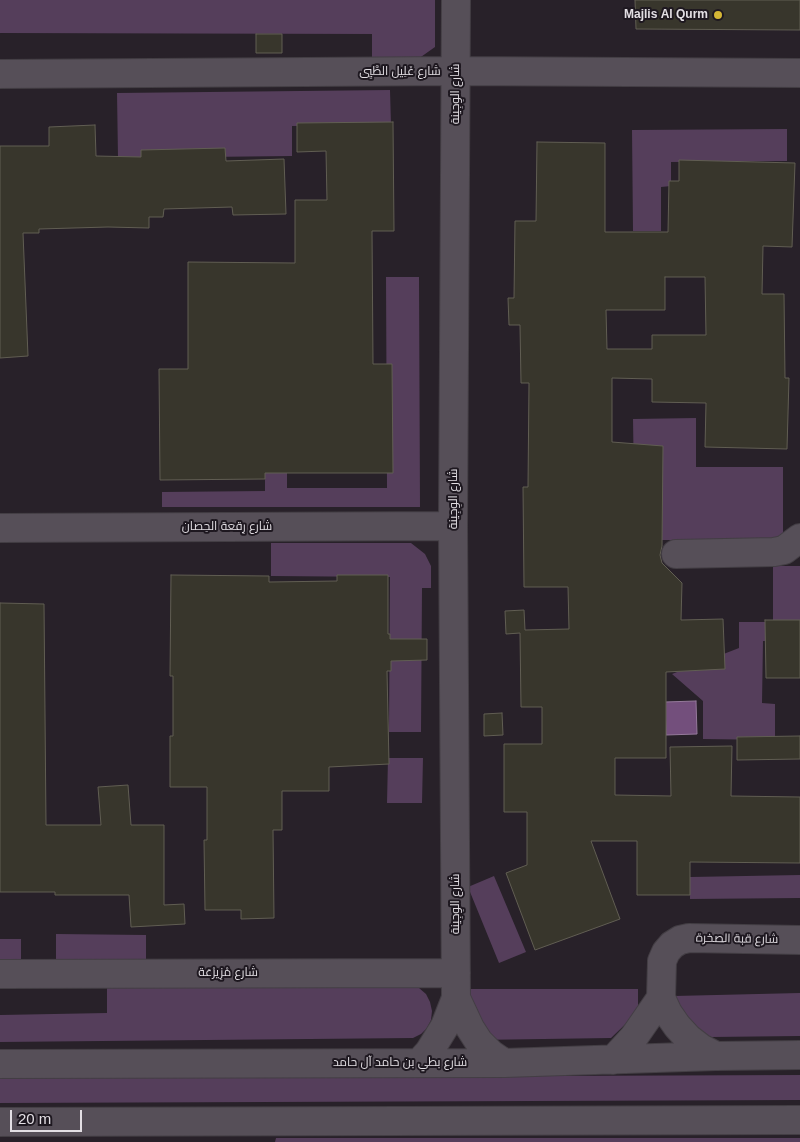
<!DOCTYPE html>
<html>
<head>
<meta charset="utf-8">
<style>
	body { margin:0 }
	#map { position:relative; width:800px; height:1142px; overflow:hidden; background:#282129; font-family:Helvetica,sans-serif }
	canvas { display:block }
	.scale { position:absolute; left:10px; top:1110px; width:72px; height:22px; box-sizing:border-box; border:2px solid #e3dfe4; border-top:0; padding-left:6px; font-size:15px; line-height:18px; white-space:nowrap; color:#e3dfe4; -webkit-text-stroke:4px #1e1820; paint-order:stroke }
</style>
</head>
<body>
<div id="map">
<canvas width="800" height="1142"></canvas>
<div class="scale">20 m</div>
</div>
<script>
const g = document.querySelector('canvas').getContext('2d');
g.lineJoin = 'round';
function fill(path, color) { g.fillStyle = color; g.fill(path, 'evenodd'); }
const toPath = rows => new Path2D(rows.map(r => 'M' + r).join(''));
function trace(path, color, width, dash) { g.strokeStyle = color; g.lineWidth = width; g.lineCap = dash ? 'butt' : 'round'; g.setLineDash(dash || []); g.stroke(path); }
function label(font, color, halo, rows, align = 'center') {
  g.font = font + ' Helvetica,Cairo,sans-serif'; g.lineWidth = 4; g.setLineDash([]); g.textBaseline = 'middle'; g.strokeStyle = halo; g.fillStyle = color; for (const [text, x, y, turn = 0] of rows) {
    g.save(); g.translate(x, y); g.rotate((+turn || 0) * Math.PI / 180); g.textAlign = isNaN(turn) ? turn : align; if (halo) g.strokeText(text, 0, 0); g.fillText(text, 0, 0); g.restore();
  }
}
fill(toPath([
	[0,0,435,0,435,47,418,59,372,59,372,34,0,33],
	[390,90,391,125,292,126,292,156,118,158,117,93],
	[787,129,787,161,671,162,671,186,661,187,661,231,633,231,632,130],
	[386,277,419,277,420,507,162,507,162,492,265,491,265,378,287,378,287,488,387,488],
	[696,418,696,467,783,467,783,540,659,540,634,483,633,419],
	[271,543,411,543,425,554,431,566,431,588,422,588,421,732,389,732,390,577,271,576],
	[773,566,800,566,800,641,773,641],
	[739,622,769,622,769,641,763,641,762,703,775,704,775,740,703,739,703,701,672,674,739,648],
	[388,758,423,758,422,803,387,803],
	[800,875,800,898,690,899,690,877],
	[494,876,526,952,499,963,468,887],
	[56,934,146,935,146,962,56,962],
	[0,939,21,939,21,964,0,964],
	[411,985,419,988,426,994,430,1002,432,1011,431,1020,427,1028,421,1034,413,1038,0,1042,0,1015,107,1013,107,988],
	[462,989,638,989,638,1012,611,1038,476,1040],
	[800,993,800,1036,711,1037,686,1024,674,996],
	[800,1075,800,1100,0,1103,0,1078],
	[276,1138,800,1138,800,1142,275,1142]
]), '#553e5b');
const water = toPath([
	[696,701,697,734,666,735,665,702,696,701]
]);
fill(water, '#734f7c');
trace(water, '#957a9b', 1);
const building = toPath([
	[635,0,800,0,800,30,636,29,635,0],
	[256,34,282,34,282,53,256,53,256,34],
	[393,122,394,231,372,231,373,364,392,364,393,473,265,473,265,479,160,480,159,369,188,369,188,262,295,263,295,200,327,200,326,151,297,152,297,123,393,122],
	[95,125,96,156,141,157,141,150,225,148,226,161,284,159,286,214,233,215,232,207,164,209,163,217,149,217,149,228,108,227,39,229,39,233,23,233,28,356,0,358,0,146,49,146,49,127,95,125],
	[537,142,605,143,605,232,668,232,669,181,679,181,679,160,795,163,792,247,763,246,762,294,784,294,785,378,789,378,787,449,705,447,706,403,652,402,652,379,612,378,612,442,663,446,662,546,660,555,662,563,682,583,681,620,723,619,725,669,666,672,666,758,615,758,615,795,671,796,670,747,732,746,731,796,800,797,800,863,690,862,690,895,637,895,637,841,591,841,620,919,535,950,506,873,527,865,527,812,504,812,504,744,542,744,542,707,521,707,520,633,506,634,505,611,524,610,525,630,569,629,568,587,524,587,523,487,528,487,529,383,521,383,520,325,509,325,508,298,514,298,515,221,536,221,537,142],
	[665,277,705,277,706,335,652,335,652,349,607,349,606,310,665,310,665,277],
	[171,575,269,576,269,582,337,581,337,575,388,575,388,634,390,634,390,639,427,639,427,660,391,661,391,671,387,671,389,764,329,767,329,791,282,791,282,830,273,830,274,918,241,919,241,910,205,910,204,840,207,840,207,787,170,787,170,736,173,736,173,676,170,676,171,575],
	[0,603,44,604,46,825,101,825,98,787,128,785,131,825,164,825,164,905,184,904,185,924,131,927,129,895,55,895,55,892,0,892,0,603],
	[765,620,800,620,800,678,766,678,765,620],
	[502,713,503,735,484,736,484,714,502,713],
	[800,736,800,759,737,760,737,737,800,736]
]);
fill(building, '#38362c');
trace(building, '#615e53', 1);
const minor = toPath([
	[0,74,456,71,800,73],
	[0,528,453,526],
	[676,554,774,552,784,550,800,538],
	[0,974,456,973],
	[456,998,470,1028,479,1042,491,1054,504,1063],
	[716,1056,701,1048,688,1038,677,1026,668,1013,661,998,662,961,666,952,672,945,680,940,689,938,800,940],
	[613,1060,634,1037,661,998],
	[419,1063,429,1052,445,1026,456,998,453,526,456,0],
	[0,1064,504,1063,716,1056,800,1055],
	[0,1122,800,1120]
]);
trace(minor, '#433e44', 30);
trace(minor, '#564f58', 28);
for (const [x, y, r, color] of [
	[718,15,5,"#d4b635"]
]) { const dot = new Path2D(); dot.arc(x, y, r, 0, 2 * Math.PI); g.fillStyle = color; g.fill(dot); trace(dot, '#1e1820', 2); }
label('bold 12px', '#e3dfe4', '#1e1820', [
	["Majlis Al Qurm",708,15]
], 'right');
label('12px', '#e3dfe4', '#1e1820', [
	["شارع غَلِيل الطَّيِي",400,72],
	["شارع الوِجِينة",456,94,-90],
	["شارع الوِجِينة",454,499,-90],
	["شارع رِقعة الحِصان",227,527],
	["شارع الوِجِينة",456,904,-90],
	["شارع قبة الصخرة",737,939,1],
	["شارع مْزِيرْعَة",228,973],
	["شارع بطي بن حامد آل حامد",400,1063]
]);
</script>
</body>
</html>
